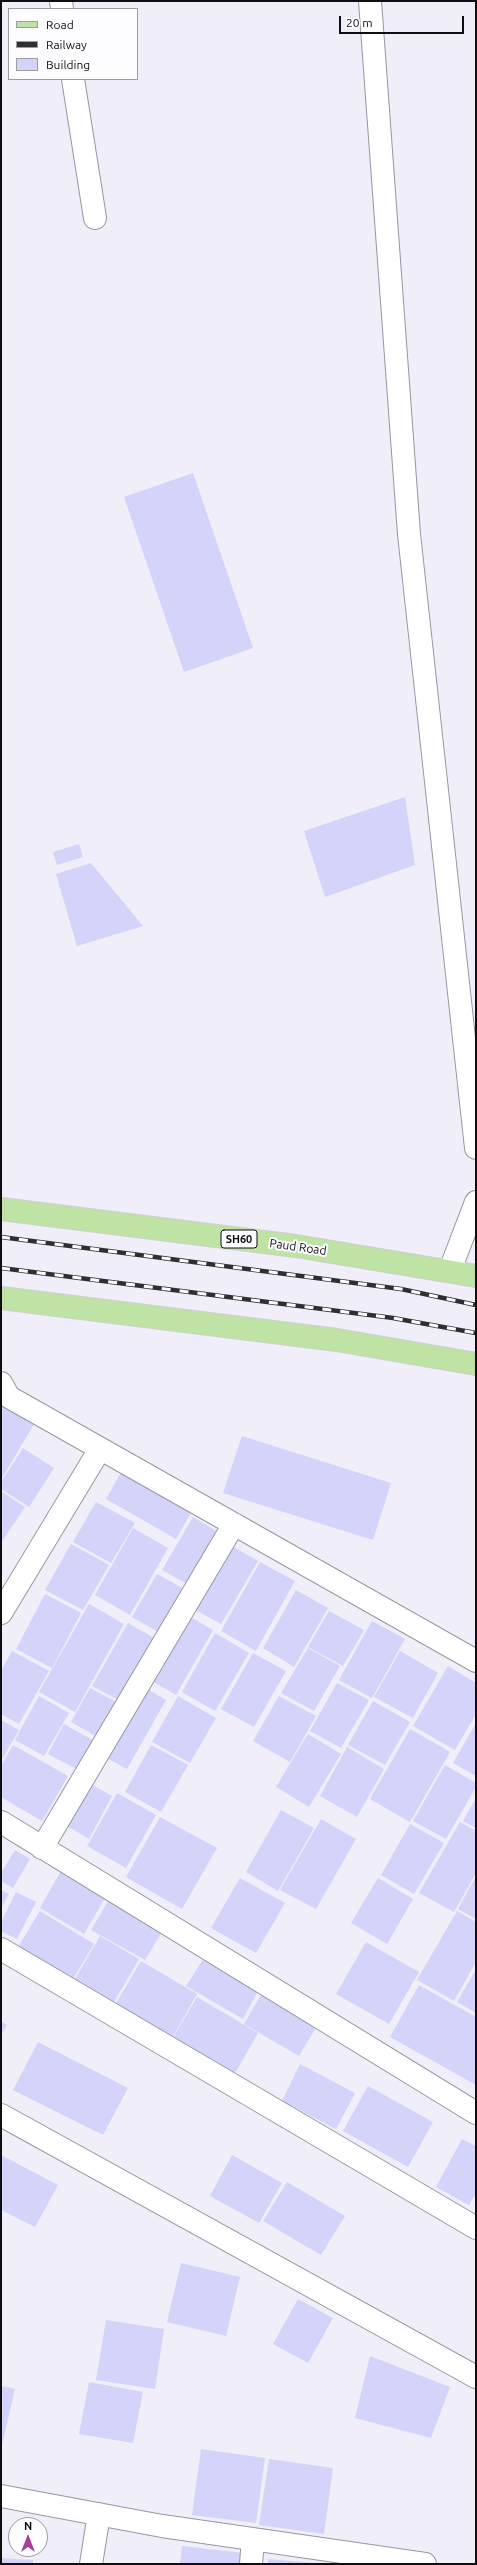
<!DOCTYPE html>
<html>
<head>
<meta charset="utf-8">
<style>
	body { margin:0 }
	#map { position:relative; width:477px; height:2565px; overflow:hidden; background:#efeef9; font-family:Ubuntu,sans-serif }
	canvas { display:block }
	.frame { position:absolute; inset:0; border:2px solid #0e0e11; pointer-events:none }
	.legend { position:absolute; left:8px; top:8px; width:130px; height:72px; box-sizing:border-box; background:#fdfdff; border:1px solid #9d9da0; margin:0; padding:5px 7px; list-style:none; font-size:12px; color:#0e0e11 }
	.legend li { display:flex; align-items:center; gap:8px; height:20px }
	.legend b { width:20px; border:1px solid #9d9da0 }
	.north { position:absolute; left:8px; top:2517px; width:40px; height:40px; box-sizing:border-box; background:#fdfdff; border:1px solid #9d9da0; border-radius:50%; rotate:0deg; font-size:11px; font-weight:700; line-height:16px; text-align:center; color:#0e0e11 }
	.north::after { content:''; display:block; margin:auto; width:14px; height:18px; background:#ab3b98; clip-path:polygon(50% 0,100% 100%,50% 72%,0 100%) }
	.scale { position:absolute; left:339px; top:16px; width:125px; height:18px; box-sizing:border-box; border:2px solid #0e0e11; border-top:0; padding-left:5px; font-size:12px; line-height:14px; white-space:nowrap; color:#0e0e11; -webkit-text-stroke:3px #fdfdff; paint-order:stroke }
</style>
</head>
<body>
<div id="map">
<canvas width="477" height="2565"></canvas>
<div class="frame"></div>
<ul class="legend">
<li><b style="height:5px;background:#bee3a4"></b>Road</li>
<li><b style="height:5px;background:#2f2f33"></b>Railway</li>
<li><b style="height:11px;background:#d4d3f9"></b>Building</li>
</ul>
<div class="north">N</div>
<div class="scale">20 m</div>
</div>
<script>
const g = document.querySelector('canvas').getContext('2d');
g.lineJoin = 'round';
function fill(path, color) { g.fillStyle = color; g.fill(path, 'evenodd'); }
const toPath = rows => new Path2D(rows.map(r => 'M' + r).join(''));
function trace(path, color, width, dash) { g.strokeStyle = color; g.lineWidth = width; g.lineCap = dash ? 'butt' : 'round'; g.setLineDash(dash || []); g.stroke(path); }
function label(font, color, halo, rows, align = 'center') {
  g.font = font + ' Ubuntu,sans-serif'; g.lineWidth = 4; g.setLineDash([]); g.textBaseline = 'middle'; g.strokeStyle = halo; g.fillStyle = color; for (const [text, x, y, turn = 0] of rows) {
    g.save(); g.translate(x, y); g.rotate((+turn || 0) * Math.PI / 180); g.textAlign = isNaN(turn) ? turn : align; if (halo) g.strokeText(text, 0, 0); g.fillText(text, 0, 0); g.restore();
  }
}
fill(toPath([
	[193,473,253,648,184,672,124,497],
	[405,797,415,865,325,897,304,831],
	[79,844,83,857,57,865,53,852],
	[91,863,143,926,77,946,56,874],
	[1,1405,34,1424,1,1480],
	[242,1436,391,1483,373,1540,223,1493],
	[23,1448,54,1468,29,1507,1,1489,1,1482],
	[123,1469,193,1509,176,1539,106,1499],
	[1,1491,25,1507,1,1543],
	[96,1502,135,1523,111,1563,73,1542],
	[193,1517,225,1536,194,1588,162,1570],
	[133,1528,168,1548,130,1615,95,1595],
	[225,1542,258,1561,221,1624,188,1606],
	[71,1544,109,1565,83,1610,45,1590],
	[260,1562,295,1581,256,1651,221,1631],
	[157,1574,190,1592,165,1636,132,1617],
	[296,1590,328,1608,294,1667,263,1648],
	[45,1594,81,1613,52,1668,16,1649],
	[89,1604,124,1624,75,1712,39,1692],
	[329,1611,364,1630,343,1666,308,1647],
	[182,1612,213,1630,176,1695,145,1677],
	[372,1621,405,1639,372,1698,339,1680],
	[128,1623,161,1642,126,1704,92,1686],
	[215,1633,249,1653,215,1711,182,1692],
	[308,1648,340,1666,314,1711,281,1693],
	[12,1651,49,1671,19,1724,1,1714,1,1671],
	[400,1651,438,1673,413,1718,374,1697],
	[253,1653,286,1671,254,1727,221,1709],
	[448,1666,476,1683,476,1714,455,1750,413,1726],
	[337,1683,369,1700,341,1748,310,1731],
	[143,1686,166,1700,127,1769,103,1756],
	[90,1688,122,1705,102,1740,71,1722],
	[39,1696,69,1713,44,1756,15,1740],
	[178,1696,216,1718,190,1763,152,1742],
	[279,1696,316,1716,290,1762,253,1741],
	[373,1701,410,1722,385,1765,348,1745],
	[1,1720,19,1730,1,1761],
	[476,1723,476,1776,453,1763],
	[64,1724,98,1743,82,1772,48,1754],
	[410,1729,450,1752,410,1822,370,1799],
	[308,1734,341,1754,309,1807,276,1787],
	[13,1745,68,1776,42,1821,1,1797,1,1766],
	[151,1745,188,1765,161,1812,125,1792],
	[347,1747,384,1769,357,1817,320,1796],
	[445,1765,476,1783,476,1787,446,1839,413,1821],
	[85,1781,112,1796,89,1839,62,1823],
	[117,1793,156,1815,126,1868,87,1846],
	[476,1798,476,1828,463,1821],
	[281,1810,314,1828,278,1891,246,1872],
	[160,1817,217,1848,182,1909,126,1877],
	[321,1819,356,1839,316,1909,280,1890],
	[460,1822,476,1831,476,1873,454,1912,419,1893],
	[410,1824,444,1843,414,1894,381,1875],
	[15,1850,30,1859,13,1888,1,1881,1,1873],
	[63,1867,108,1893,84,1934,40,1908],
	[476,1876,476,1919,458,1909],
	[240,1878,285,1903,256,1953,211,1928],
	[378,1878,413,1899,387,1944,351,1923],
	[1,1890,9,1894,1,1908],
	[16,1892,36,1902,17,1939,1,1931,1,1922],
	[110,1898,164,1929,145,1960,91,1930],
	[40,1911,94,1944,73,1979,18,1947],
	[457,1911,476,1922,476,1962,454,2001,417,1980],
	[100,1936,139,1959,114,2002,75,1979],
	[366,1942,419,1972,389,2024,336,1994],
	[207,1953,259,1989,243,2019,186,1986],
	[141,1961,197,1994,172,2038,115,2005],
	[476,1969,476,2013,457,2002],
	[419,1985,476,2017,476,2085,390,2037],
	[265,1988,320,2021,299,2056,244,2024],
	[197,1997,258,2033,234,2075,172,2039],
	[1,2021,7,2025,1,2035],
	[38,2042,128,2088,103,2135,13,2090],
	[300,2064,355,2093,336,2129,282,2101],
	[368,2086,433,2122,408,2167,343,2131],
	[462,2139,476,2146,476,2193,469,2205,436,2187],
	[1,2155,58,2185,35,2227,1,2210],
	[232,2155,282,2183,259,2223,210,2196],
	[287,2182,345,2216,321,2255,263,2221],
	[181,2263,240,2277,226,2336,167,2322],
	[298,2299,333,2318,308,2363,273,2344],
	[106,2320,164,2329,155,2389,96,2380],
	[370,2356,450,2387,431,2438,355,2418],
	[89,2382,143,2392,133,2443,79,2434],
	[1,2386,15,2389,2,2445,1,2445],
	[201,2449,265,2458,256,2523,192,2515],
	[269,2459,333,2468,324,2534,259,2525],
	[182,2546,244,2553,242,2564,180,2564],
	[1,2558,33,2560,33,2564,1,2564],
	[268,2559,315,2563,315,2564,268,2564]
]), '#d4d3f9');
const minor = toPath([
	[61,1,62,9],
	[370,1,409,534,476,1148],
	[73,79,95,218],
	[450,1270,476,1202],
	[1,1383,9,1397,476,1661],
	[1,1613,100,1449],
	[1,1822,476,2113],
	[42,1848,234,1524],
	[1,1949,476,2228],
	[1,2115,476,2377],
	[1,2496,162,2526,425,2564],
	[91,2564,99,2514],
	[251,2564,253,2539]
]);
const major = toPath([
	[1,1209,296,1246,476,1276],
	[1,1298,337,1340,476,1364]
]);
trace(minor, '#9797a1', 24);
trace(major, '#cfcfcf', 24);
trace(minor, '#fff', 22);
trace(major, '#bee3a4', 22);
const rail = toPath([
	[1,1237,401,1289,476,1305],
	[1,1268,393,1318,476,1333]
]);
trace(rail, '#2f2f33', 4.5);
trace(rail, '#fdfdff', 3, [9]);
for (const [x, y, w] of [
	[239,1239,36]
]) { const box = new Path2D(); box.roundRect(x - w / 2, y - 9, w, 18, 3); g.fillStyle = '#fdfdff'; g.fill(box); trace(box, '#0e0e11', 1); }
label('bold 11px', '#0e0e11', null, [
	["SH60",239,1239]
]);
label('12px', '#0e0e11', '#fdfdff', [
	["Paud Road",298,1247,8]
]);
</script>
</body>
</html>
